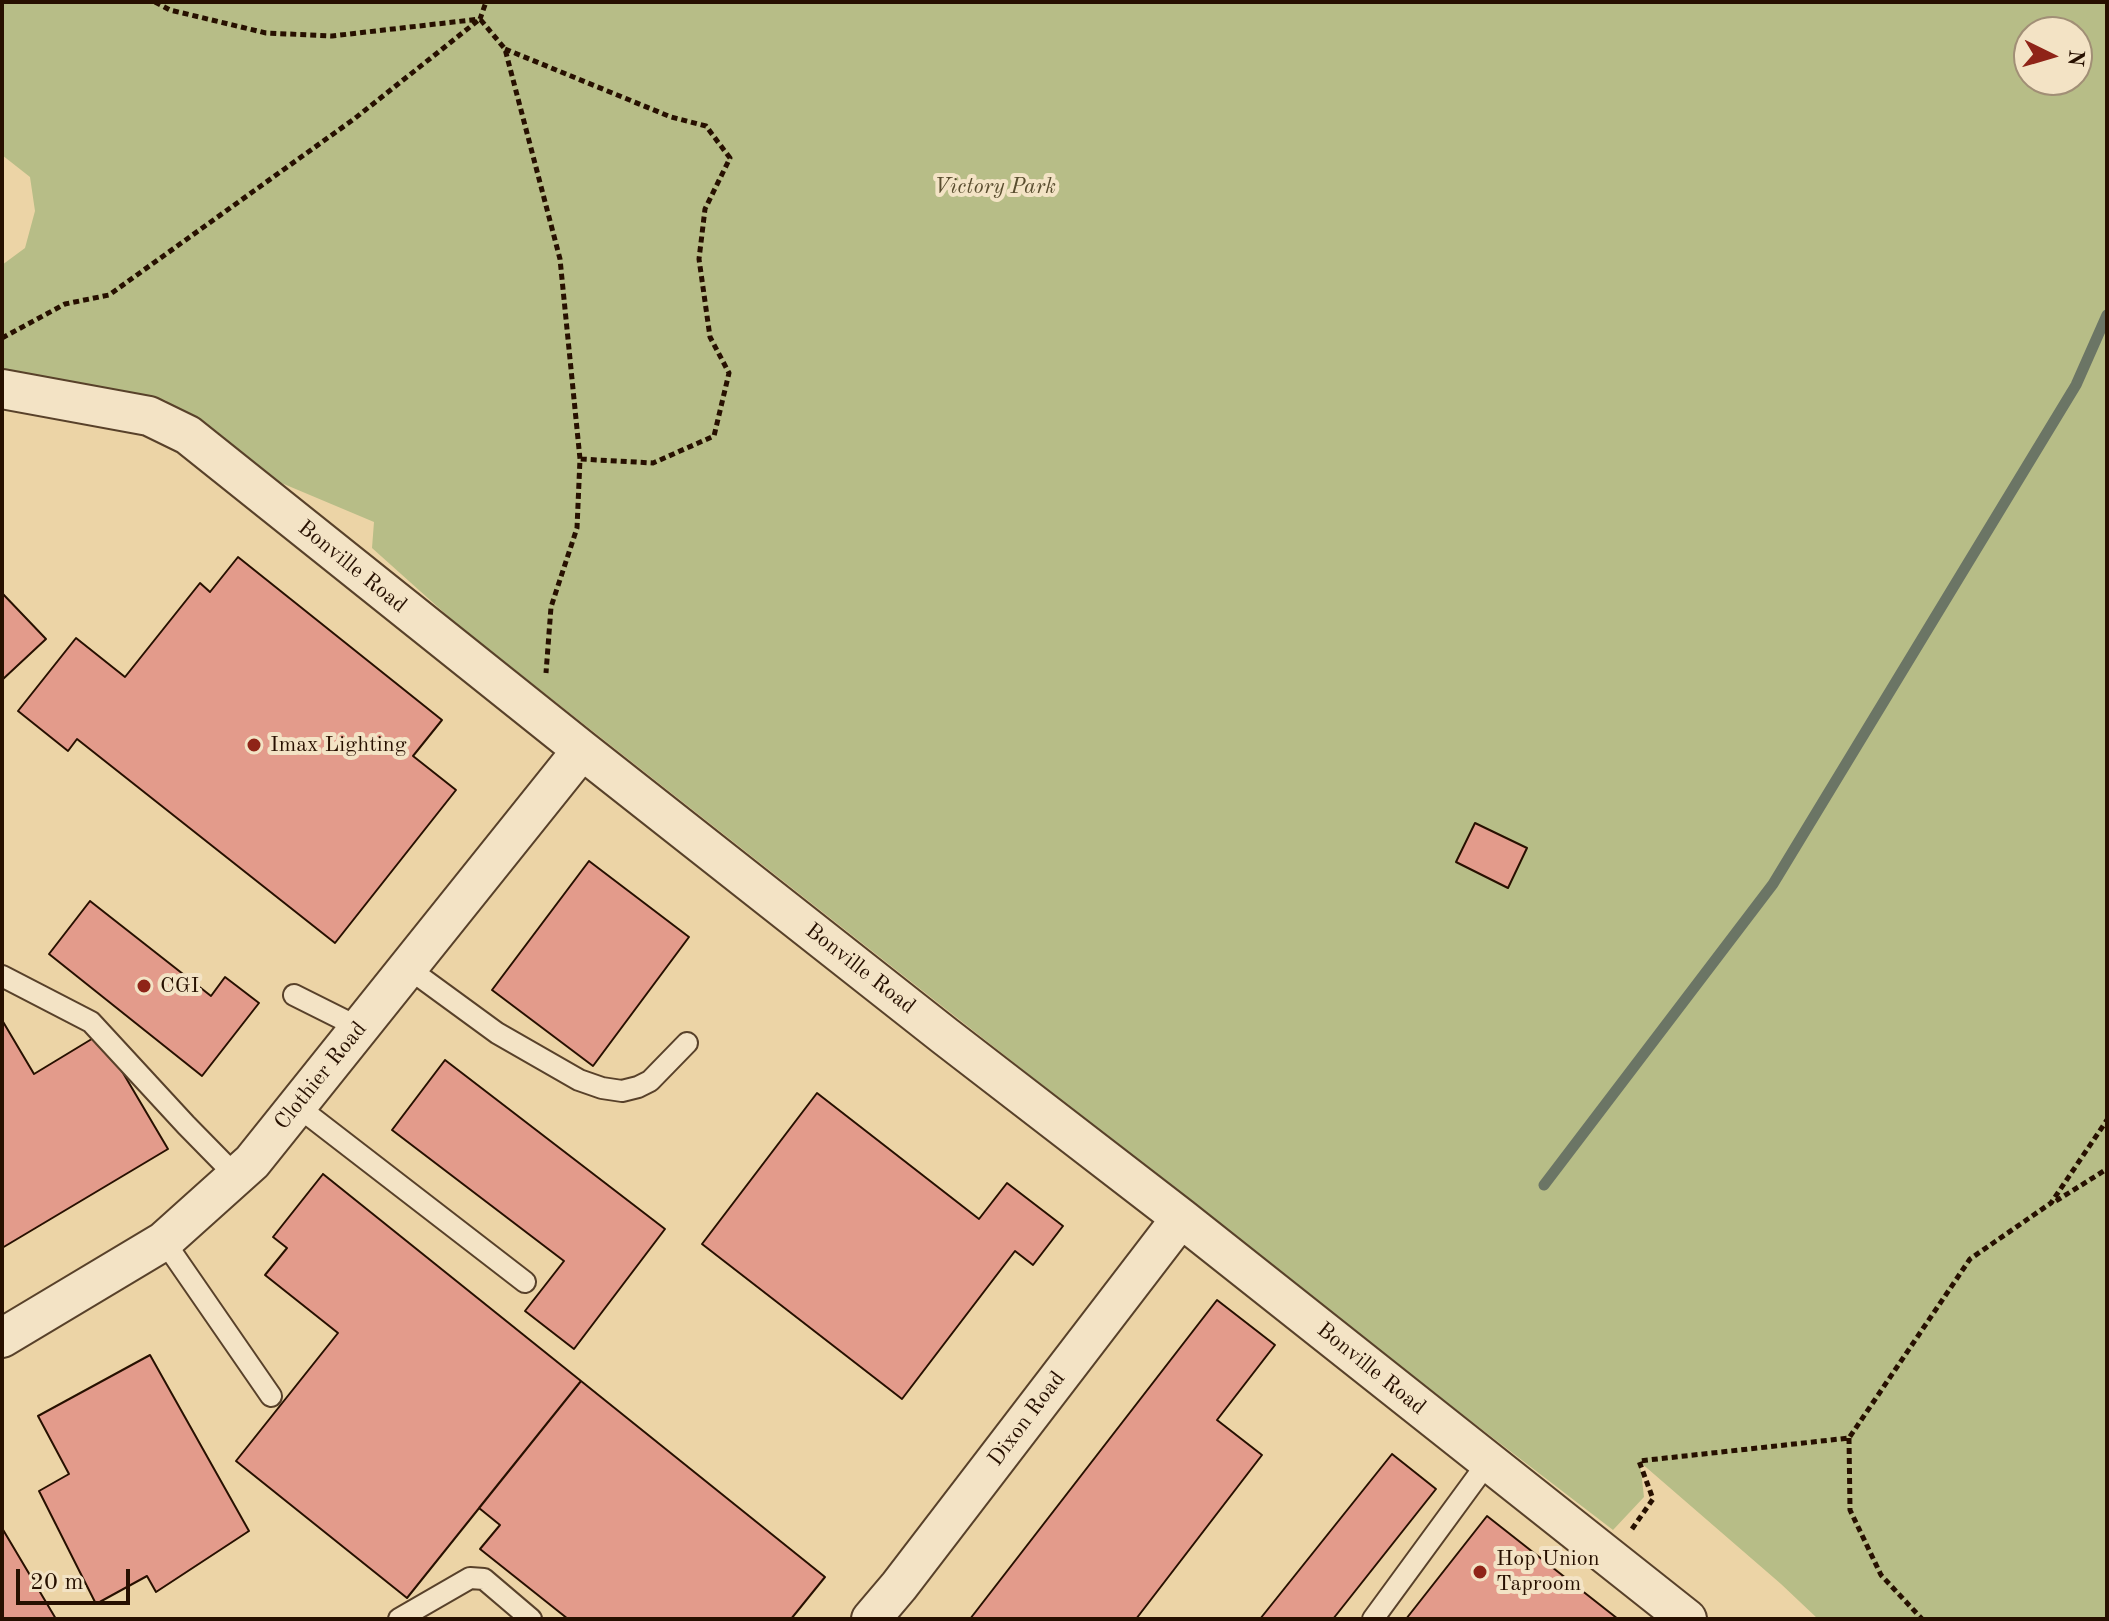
<!DOCTYPE html>
<html>
<head>
<meta charset="utf-8">
<style>
	body { margin:0 }
	#map { position:relative; width:2109px; height:1621px; overflow:hidden; background:#ecd4a6; font-family:"Old Standard TT",serif }
	canvas { display:block }
	.frame { position:absolute; inset:0; border:4px solid #271000; pointer-events:none }
	.north { position:absolute; left:2013px; top:16px; width:80px; height:80px; box-sizing:border-box; background:#f3e3c5; border:2px solid #a18f76; border-radius:50%; rotate:95deg; font-size:22px; font-weight:700; line-height:32px; text-align:center; color:#271000 }
	.north::after { content:''; display:block; margin:auto; width:28px; height:36px; background:#8f2418; clip-path:polygon(50% 0,100% 100%,50% 72%,0 100%) }
	.scale { position:absolute; left:16px; top:1569px; width:114px; height:36px; box-sizing:border-box; border:4px solid #271000; border-top:0; padding-left:10px; font-size:24px; line-height:28px; white-space:nowrap; color:#271000; -webkit-text-stroke:6px #f3e3c5; paint-order:stroke }
</style>
</head>
<body>
<div id="map">
<canvas width="2109" height="1621"></canvas>
<div class="frame"></div>
<div class="north">N</div>
<div class="scale">20 m</div>
</div>
<script>
const g = document.querySelector('canvas').getContext('2d');
g.lineJoin = 'round';
function fill(path, color) { g.fillStyle = color; g.fill(path, 'evenodd'); }
const toPath = rows => new Path2D(rows.map(r => 'M' + r).join(''));
function trace(path, color, width, dash) { g.strokeStyle = color; g.lineWidth = width; g.lineCap = dash ? 'butt' : 'round'; g.setLineDash(dash || []); g.stroke(path); }
function label(font, color, halo, rows, align = 'center') {
  g.font = font + ' "Old Standard TT",serif'; g.lineWidth = 8; g.setLineDash([]); g.textBaseline = 'middle'; g.strokeStyle = halo; g.fillStyle = color; for (const [text, x, y, turn = 0] of rows) {
    g.save(); g.translate(x, y); g.rotate((+turn || 0) * Math.PI / 180); g.textAlign = isNaN(turn) ? turn : align; if (halo) g.strokeText(text, 0, 0); g.fillText(text, 0, 0); g.restore();
  }
}
fill(toPath([
	[2,2,2107,2,2107,1619,1818,1619,1781,1584,1640,1462,1644,1497,1613,1530,1407,1372,459,626,372,548,374,522,260,474,165,400,2,369,2,265,25,248,35,211,30,177,2,155],
	[2029,32,2077,32,2077,80,2029,80]
]), '#b7bd87');
trace(toPath([
	[1544,1185,1773,884,2076,385,2107,315]
]), '#6b7565', 11);
const building = toPath([
	[238,557,442,720,413,756,456,790,335,943,77,739,68,751,18,711,76,638,125,677,200,583,210,592,238,557],
	[2,593,46,639,2,680,2,593],
	[1475,823,1527,848,1508,888,1456,862,1475,823],
	[589,861,689,937,593,1066,492,990,589,861],
	[90,901,211,996,225,977,259,1003,202,1076,49,954,90,901],
	[2,1020,34,1074,100,1034,168,1149,2,1248,2,1020],
	[445,1060,665,1229,574,1349,525,1311,564,1261,392,1130,445,1060],
	[817,1093,979,1219,1007,1183,1063,1226,1033,1265,1015,1251,902,1399,702,1244,817,1093],
	[323,1174,581,1381,407,1598,236,1461,338,1333,265,1275,287,1248,273,1237,323,1174],
	[1217,1300,1275,1345,1217,1420,1262,1455,1136,1619,970,1619,1217,1300],
	[150,1355,249,1531,156,1592,147,1576,96,1604,39,1491,69,1474,38,1416,150,1355],
	[581,1381,825,1577,791,1619,568,1619,480,1549,500,1525,479,1508,581,1381],
	[1392,1454,1436,1489,1333,1619,1260,1619,1392,1454],
	[1487,1516,1618,1619,1406,1619,1487,1516],
	[2,1528,56,1619,2,1619,2,1528]
]);
fill(building, '#e39b8b');
trace(building, '#271000', 2);
const lane = toPath([
	[408,968,497,1033,579,1080,602,1088,622,1091,638,1087,650,1081,687,1043],
	[2,976,91,1022,186,1125,236,1176],
	[294,995,360,1028],
	[297,1106,525,1282],
	[164,1241,271,1396],
	[399,1619,470,1578,484,1579,531,1619],
	[1373,1619,1488,1462]
]);
const street = toPath([
	[2,389,149,416,188,435,582,750,945,1036,1181,1218,1687,1619],
	[2,1338,164,1241,252,1162,582,750],
	[871,1619,899,1586,1181,1218]
]);
trace(lane, '#58412a', 24);
trace(street, '#58412a', 42);
trace(toPath([
	[155,2,170,10,266,33,332,36,480,19,486,2],
	[505,49,671,117,706,126,730,158,705,209,699,259,710,337,729,373,714,436,653,463,580,459],
	[2,338,65,304,109,295,354,119,480,19,505,49,560,259,580,459,577,528,551,607,546,673],
	[2056,1201,2107,1169],
	[1849,1438,1850,1510,1881,1575,1922,1619],
	[1632,1529,1653,1499,1639,1461,1849,1438,1970,1259,2051,1203,2107,1120]
]), '#271000', 5, [6, 4]);
trace(lane, '#f3e3c5', 20);
trace(street, '#f3e3c5', 38);
for (const [x, y, r, color] of [
	[254,745,8,"#8f2418"],
	[144,986,8,"#8f2418"],
	[1480,1572,8,"#8f2418"]
]) { const dot = new Path2D(); dot.arc(x, y, r, 0, 2 * Math.PI); g.fillStyle = color; g.fill(dot); trace(dot, '#f3e3c5', 3); }
label('italic 22px', '#594d2f', '#f3e3c5', [
	["Victory Park",995,187]
]);
label('22px', '#271000', '#f3e3c5', [
	["Bonville Road",352,567,39],
	["Bonville Road",860,969,38],
	["Clothier Road",321,1076,-51],
	["Bonville Road",1371,1369,39],
	["Dixon Road",1027,1419,-53]
]);
label('22px', '#271000', '#f3e3c5', [
	["Imax Lighting",270,745],
	["CGI",160,986],
	["Hop Union",1496,1559],
	["Taproom",1496,1584]
], 'left');
</script>
</body>
</html>
